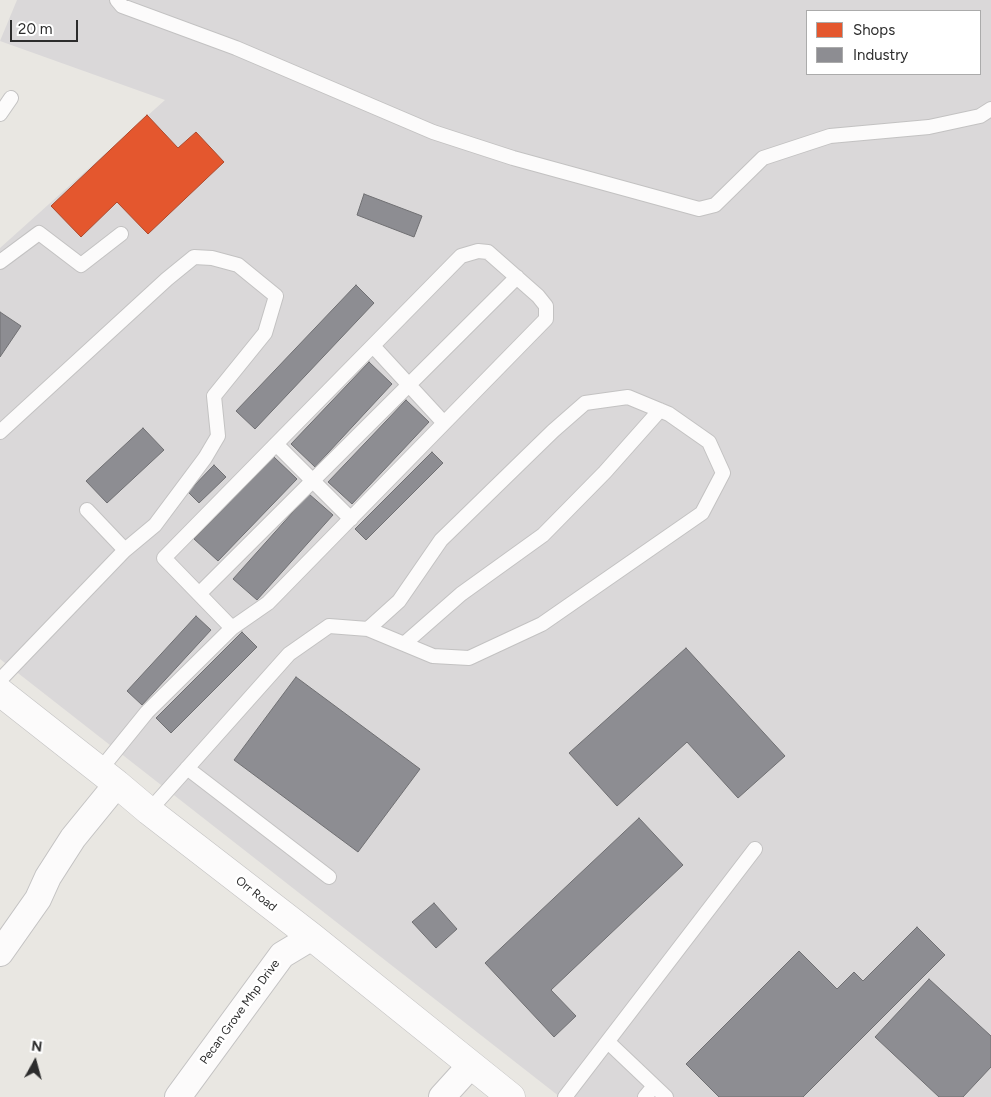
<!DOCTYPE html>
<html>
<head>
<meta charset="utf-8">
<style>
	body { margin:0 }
	#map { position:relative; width:991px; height:1097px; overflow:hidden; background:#e9e7e2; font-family:Figtree,sans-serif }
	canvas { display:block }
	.legend { position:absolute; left:806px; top:10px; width:175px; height:65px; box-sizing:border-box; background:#fff; border:1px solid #ababab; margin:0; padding:6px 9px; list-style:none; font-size:15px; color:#2c2c2c }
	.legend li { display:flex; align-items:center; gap:10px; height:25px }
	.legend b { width:25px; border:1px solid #ababab }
	.north { position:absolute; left:10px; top:1037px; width:50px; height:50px; -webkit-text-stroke:4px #fff; paint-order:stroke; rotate:7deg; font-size:14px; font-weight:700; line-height:20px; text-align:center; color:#2c2c2c }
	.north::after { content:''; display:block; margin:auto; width:18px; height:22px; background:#2c2c2c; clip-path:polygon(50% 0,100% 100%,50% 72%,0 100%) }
	.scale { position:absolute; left:10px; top:20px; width:68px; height:22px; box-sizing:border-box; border:2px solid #2c2c2c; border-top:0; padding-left:6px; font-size:15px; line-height:18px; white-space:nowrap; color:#2c2c2c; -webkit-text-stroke:4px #fff; paint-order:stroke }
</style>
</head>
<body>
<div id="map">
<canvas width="991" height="1097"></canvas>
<ul class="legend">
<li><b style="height:14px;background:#e4572e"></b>Shops</li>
<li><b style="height:14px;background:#8d8d92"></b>Industry</li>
</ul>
<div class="north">N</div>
<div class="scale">20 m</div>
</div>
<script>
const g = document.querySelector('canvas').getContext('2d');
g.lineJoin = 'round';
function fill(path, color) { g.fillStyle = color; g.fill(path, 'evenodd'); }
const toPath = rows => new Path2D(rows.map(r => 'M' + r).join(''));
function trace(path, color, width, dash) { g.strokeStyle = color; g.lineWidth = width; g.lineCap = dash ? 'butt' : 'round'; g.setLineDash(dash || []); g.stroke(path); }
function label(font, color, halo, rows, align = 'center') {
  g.font = font + ' Figtree,sans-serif'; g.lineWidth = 5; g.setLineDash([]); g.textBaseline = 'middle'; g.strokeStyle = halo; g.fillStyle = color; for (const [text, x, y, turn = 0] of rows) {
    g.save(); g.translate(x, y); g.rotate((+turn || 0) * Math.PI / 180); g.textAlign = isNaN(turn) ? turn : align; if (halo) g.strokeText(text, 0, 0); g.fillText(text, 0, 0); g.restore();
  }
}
fill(toPath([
	[17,0,991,0,991,1097,560,1097,0,659,0,248,165,100,0,41],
	[807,11,980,11,980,74,807,74]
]), '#dad8d9');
const shops = toPath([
	[147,115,178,148,196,132,224,162,148,234,117,202,81,237,51,206,147,115]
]);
fill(shops, '#e4572e');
trace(shops, '#ad4a2d', 1);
const industry = toPath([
	[364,194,422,216,414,237,357,215,364,194],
	[356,285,374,303,255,429,236,411,356,285],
	[0,312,21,326,0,357,0,312],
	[369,362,392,384,315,467,291,444,369,362],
	[406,400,429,422,352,504,328,482,406,400],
	[143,428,164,450,107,503,86,481,143,428],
	[432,452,443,463,366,540,355,529,432,452],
	[274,457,297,479,218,561,194,539,274,457],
	[214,465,226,477,199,503,188,492,214,465],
	[309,494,333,515,257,600,233,579,309,494],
	[196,616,211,630,142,705,127,691,196,616],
	[242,632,257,647,171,733,156,718,242,632],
	[686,648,785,756,738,798,687,742,617,806,569,753,686,648],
	[296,677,420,769,358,852,234,760,296,677],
	[639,818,683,865,551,990,576,1016,554,1037,485,963,639,818],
	[434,903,457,929,436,948,412,922,434,903],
	[917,927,945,955,803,1097,719,1097,686,1064,799,951,837,989,854,972,863,981,917,927],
	[929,979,991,1036,991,1067,963,1097,939,1097,875,1037,929,979]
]);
fill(industry, '#8d8d92');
trace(industry, '#707073', 1);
const service = toPath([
	[117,0,122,6,236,48,433,132,513,158,699,209,715,205,763,158,830,136,929,127,980,116,991,109],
	[0,114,11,98],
	[0,262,39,233,81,265,121,234],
	[373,346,444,423],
	[0,432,167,279,194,257,212,258,238,265,276,296,265,333,214,396,218,436,205,458,155,525,125,550],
	[276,444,351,519],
	[199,594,517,277],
	[404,644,461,594,543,535,605,472,660,410],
	[0,680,125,550,87,510],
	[187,768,329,877],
	[100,770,147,712,232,628,268,603,546,319,546,306,538,296,488,252,478,251,461,256,164,558,232,628],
	[149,811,289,654,329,626,368,629,433,656,469,658,542,624,702,513,723,473,709,442,669,414,628,397,585,403,553,431,441,540,399,601,368,629],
	[608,1042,666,1097],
	[565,1097,755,849],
	[645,1097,654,1086]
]);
const minor = toPath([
	[0,953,38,899,48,877,73,838,117,784],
	[178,1097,282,955,312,937],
	[442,1097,471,1065]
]);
const tertiary = toPath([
	[0,692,117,784,149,811,312,937,511,1097]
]);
trace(service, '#c3c2c2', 16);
trace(minor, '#c3c2c2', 28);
trace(tertiary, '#c3c2c2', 29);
trace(service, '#fcfbfb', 14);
trace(minor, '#fcfbfb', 26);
trace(tertiary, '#fcfbfb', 28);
label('12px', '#2c2c2c', '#fff', [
	["Orr Road",256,894,38],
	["Pecan Grove Mhp Drive",240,1012,-54]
]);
</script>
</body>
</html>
